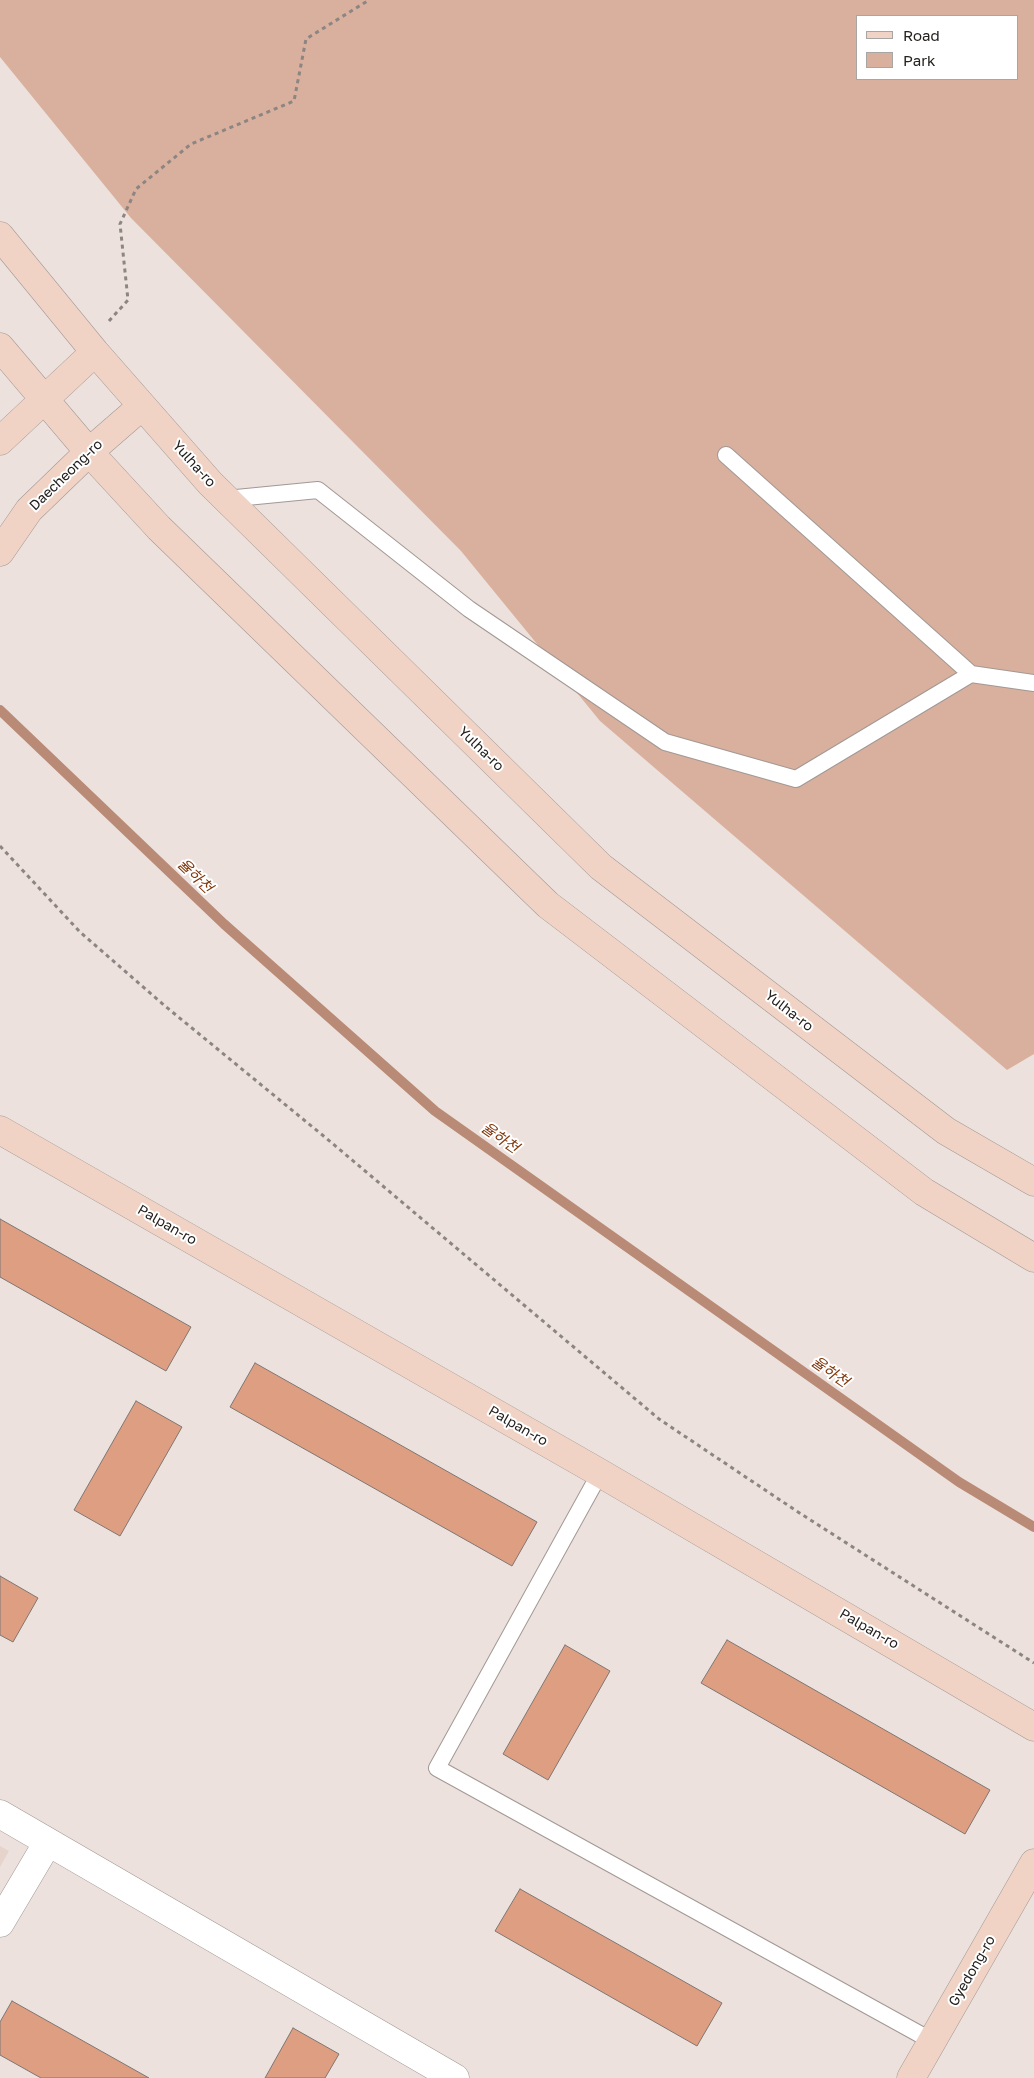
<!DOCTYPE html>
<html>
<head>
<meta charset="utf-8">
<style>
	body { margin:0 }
	#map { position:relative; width:1034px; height:2078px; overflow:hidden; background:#ece1dd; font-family:"Golos Text",sans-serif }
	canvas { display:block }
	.legend { position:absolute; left:856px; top:15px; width:162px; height:65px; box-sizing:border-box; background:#fff; border:1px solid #a7a6a5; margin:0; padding:6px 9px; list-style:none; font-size:15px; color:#24211f }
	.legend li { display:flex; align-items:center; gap:10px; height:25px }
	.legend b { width:25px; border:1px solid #a7a6a5 }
</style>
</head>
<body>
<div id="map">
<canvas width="1034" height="2078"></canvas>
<ul class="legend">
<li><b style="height:6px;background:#f0d3c4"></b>Road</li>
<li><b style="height:14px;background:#d9b09e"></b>Park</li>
</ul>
</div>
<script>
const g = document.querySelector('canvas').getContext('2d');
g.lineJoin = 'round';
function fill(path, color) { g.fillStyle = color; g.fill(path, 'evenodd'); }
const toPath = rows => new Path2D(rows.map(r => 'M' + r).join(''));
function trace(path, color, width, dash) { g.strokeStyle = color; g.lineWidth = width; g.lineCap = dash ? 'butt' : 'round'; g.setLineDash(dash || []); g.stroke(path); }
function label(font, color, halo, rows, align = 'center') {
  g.font = font + ' "Golos Text","Noto Sans KR",sans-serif'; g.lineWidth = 4; g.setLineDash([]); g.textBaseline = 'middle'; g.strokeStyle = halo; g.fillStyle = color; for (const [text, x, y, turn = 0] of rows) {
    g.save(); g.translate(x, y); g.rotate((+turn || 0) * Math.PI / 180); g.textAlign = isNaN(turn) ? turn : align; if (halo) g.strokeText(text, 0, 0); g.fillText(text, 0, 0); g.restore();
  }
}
fill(toPath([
	[0,1846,9,1851,0,1867]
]), '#e6d4cc');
fill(toPath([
	[0,0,1034,0,1034,1054,1007,1070,600,721,461,551,131,218,0,57],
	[858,16,1018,16,1018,79,858,79]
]), '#d9b09e');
trace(toPath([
	[0,710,224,924,435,1111,959,1482,1034,1527]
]), '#b98a75', 10);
const building = toPath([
	[0,1219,191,1327,166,1371,0,1277,0,1219],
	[255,1363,537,1522,512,1566,230,1407,255,1363],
	[136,1401,182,1427,120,1536,74,1510,136,1401],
	[0,1576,38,1598,13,1642,0,1635,0,1576],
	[727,1640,990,1790,965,1834,701,1683,727,1640],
	[565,1645,610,1671,548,1780,503,1754,565,1645],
	[520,1889,722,2003,697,2046,495,1931,520,1889],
	[12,2001,149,2078,41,2078,0,2055,0,2022,12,2001],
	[293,2028,339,2054,325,2078,265,2078,293,2028]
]);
fill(building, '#de9e82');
trace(building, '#7f7672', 1);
const lane = toPath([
	[726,455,971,674],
	[226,499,318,490,469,609,665,742,796,779,971,674,1034,683],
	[600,1473,437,1768,932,2041]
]);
const street = toPath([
	[0,1814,455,2078],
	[0,1923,48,1842]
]);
const secondary = toPath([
	[0,236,95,352,210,483,601,867,946,1131,1034,1182],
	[0,347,89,452,159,528,548,905,924,1192,1034,1258],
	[0,441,95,352],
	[0,552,29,510,89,452,142,406],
	[0,1130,600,1473,1034,1727],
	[911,2078,1034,1863]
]);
trace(lane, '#a29894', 18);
trace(street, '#a29894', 29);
trace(secondary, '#a29894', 29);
trace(toPath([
	[109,321,128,300,120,224,136,189,191,144,294,101,306,39,369,0],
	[0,846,80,932,165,1006,326,1138,659,1419,798,1512,1034,1663]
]), '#8c8582', 3, [4, 4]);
trace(lane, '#fff', 16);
trace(street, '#fff', 28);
trace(secondary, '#f0d3c4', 28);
label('14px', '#24211f', '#fff', [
	["Yulha-ro",194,464,48],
	["Daecheong-ro",66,475,-44],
	["Yulha-ro",481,749,44],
	["Yulha-ro",789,1011,38],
	["Palpan-ro",167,1225,30],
	["Palpan-ro",518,1426,30],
	["Palpan-ro",869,1629,30],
	["Gyedong-ro",972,1971,-60]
]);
label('italic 15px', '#81360a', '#fff', [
	["율하천",195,876,44],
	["율하천",500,1138,35],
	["율하천",830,1372,35]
]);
</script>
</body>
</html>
